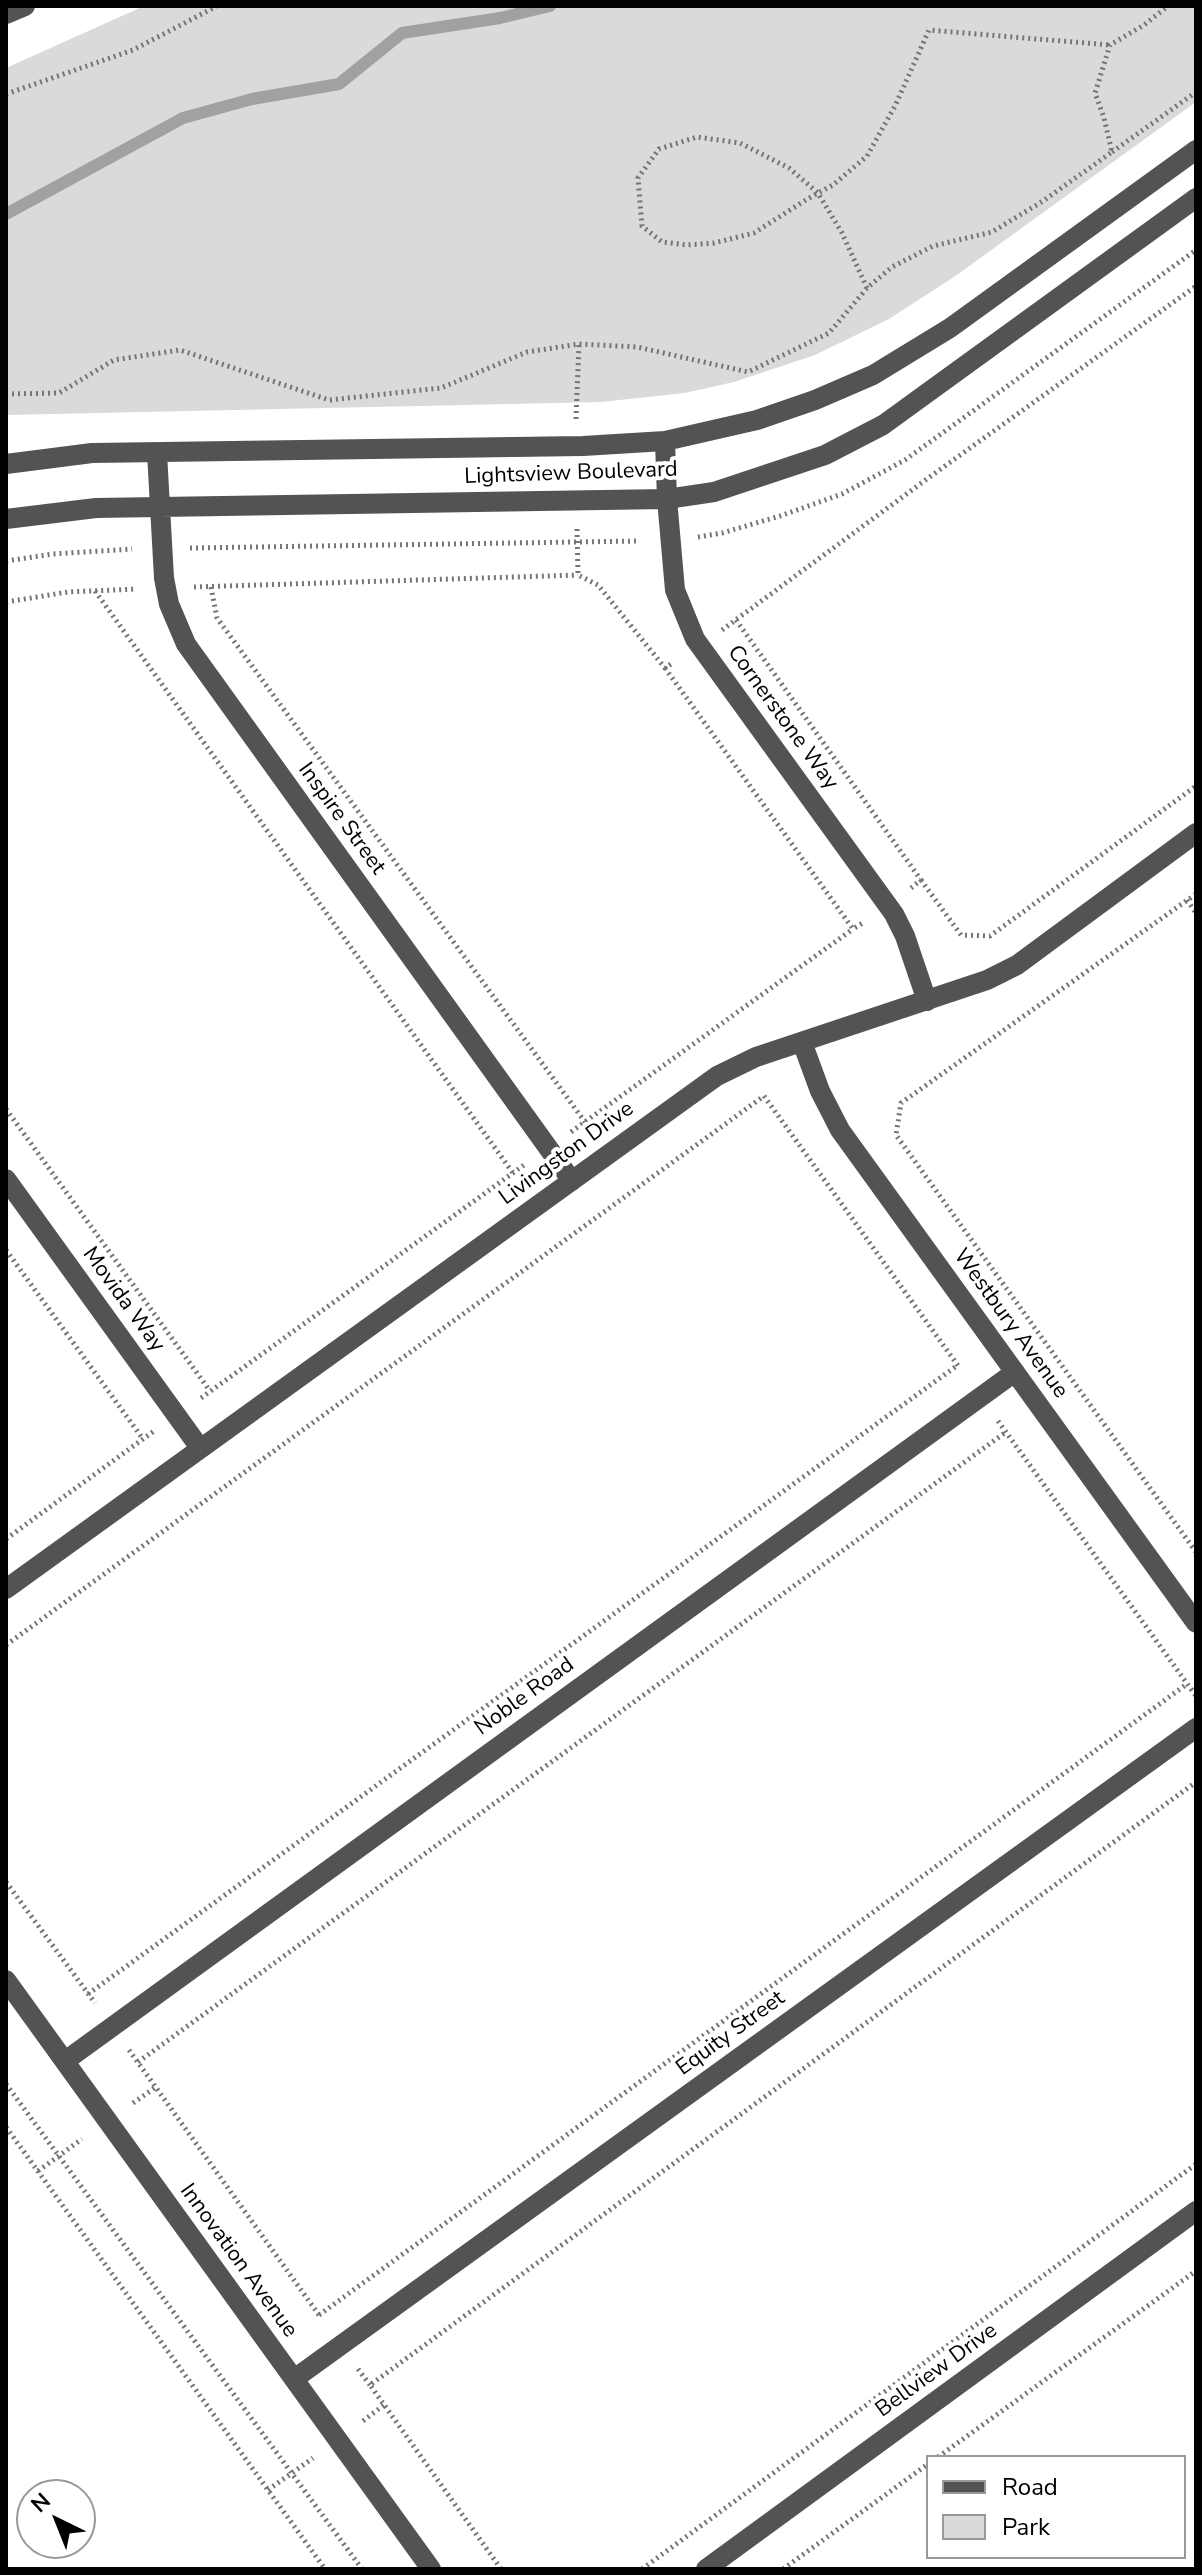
<!DOCTYPE html>
<html>
<head>
<meta charset="utf-8">
<style>
	body { margin:0 }
	#map { position:relative; width:1202px; height:2575px; overflow:hidden; background:#fff; font-family:"Nunito Sans",sans-serif }
	canvas { display:block }
	.frame { position:absolute; inset:0; border:8px solid #000; pointer-events:none }
	.legend { position:absolute; left:926px; top:2455px; width:260px; height:104px; box-sizing:border-box; background:#fff; border:2px solid #999; margin:0; padding:10px 14px; list-style:none; font-size:24px; color:#000 }
	.legend li { display:flex; align-items:center; gap:16px; height:40px }
	.legend b { width:40px; border:2px solid #999 }
	.north { position:absolute; left:16px; top:2479px; width:80px; height:80px; box-sizing:border-box; background:#fff; border:2px solid #999; border-radius:50%; rotate:317deg; font-size:22px; font-weight:700; line-height:32px; text-align:center; color:#000 }
	.north::after { content:''; display:block; margin:auto; width:28px; height:36px; background:#000; clip-path:polygon(50% 0,100% 100%,50% 72%,0 100%) }
</style>
</head>
<body>
<div id="map">
<canvas width="1202" height="2575"></canvas>
<div class="frame"></div>
<ul class="legend">
<li><b style="height:10px;background:#535353"></b>Road</li>
<li><b style="height:22px;background:#dadada"></b>Park</li>
</ul>
<div class="north">N</div>
</div>
<script>
const g = document.querySelector('canvas').getContext('2d');
g.lineJoin = 'round';
function fill(path, color) { g.fillStyle = color; g.fill(path, 'evenodd'); }
const toPath = rows => new Path2D(rows.map(r => 'M' + r).join(''));
function trace(path, color, width, dash) { g.strokeStyle = color; g.lineWidth = width; g.lineCap = dash ? 'butt' : 'round'; g.setLineDash(dash || []); g.stroke(path); }
function label(font, color, halo, rows, align = 'center') {
  g.font = font + ' "Nunito Sans",sans-serif'; g.lineWidth = 8; g.setLineDash([]); g.textBaseline = 'middle'; g.strokeStyle = halo; g.fillStyle = color; for (const [text, x, y, turn = 0] of rows) {
    g.save(); g.translate(x, y); g.rotate((+turn || 0) * Math.PI / 180); g.textAlign = isNaN(turn) ? turn : align; if (halo) g.strokeText(text, 0, 0); g.fillText(text, 0, 0); g.restore();
  }
}
fill(toPath([
	[144,6,1196,6,1196,102,954,277,889,319,815,355,734,382,685,393,601,402,6,415,6,68]
]), '#dadada');
trace(toPath([
	[6,214,183,118,252,99,339,84,402,33,500,18,550,6]
]), '#a1a1a1', 12);
trace(toPath([
	[6,94,133,50,217,6],
	[1112,152,1196,92],
	[867,288,842,233,818,193,789,168,740,143,697,137,659,149,638,178,642,226,662,242,686,245,714,243,754,233,801,203,818,193,833,185,867,156,895,106,929,30,1110,45],
	[6,394,59,393,114,360,180,350,329,400,441,388,527,352,579,344,637,347,748,372,829,333,867,288,892,267,933,246,992,232,1043,201,1112,152,1104,118,1095,93,1110,45,1144,25,1168,6],
	[576,419,579,344],
	[577,529,578,575,598,585,665,668,674,662],
	[698,537,722,533,780,516,842,494,905,460,1196,250],
	[190,548,640,541],
	[6,561,53,554,132,549],
	[194,587,578,575],
	[211,587,217,618,585,1122],
	[95,591,513,1173],
	[6,602,68,592,136,589],
	[736,620,921,880,911,888],
	[722,630,931,476,1196,286],
	[665,668,853,929,864,922],
	[921,880,961,935,990,936,1196,786],
	[1196,894,901,1103,896,1135,1196,1552],
	[1187,900,1196,913],
	[764,1096,959,1367],
	[6,1109,210,1391],
	[571,1132,853,929],
	[6,1250,143,1439],
	[201,1398,524,1165],
	[998,1421,1196,1696],
	[6,1539,154,1431],
	[6,1645,764,1096],
	[6,1882,95,2003],
	[88,1994,958,1365],
	[129,2050,319,2315],
	[138,2062,1006,1432],
	[6,2084,362,2569],
	[133,2103,156,2087],
	[6,2127,325,2569],
	[38,2171,82,2139],
	[319,2315,1187,1684],
	[358,2369,370,2385],
	[363,2421,384,2405],
	[938,2457,1196,2271],
	[268,2490,313,2458],
	[501,2569,370,2385,1196,1782],
	[642,2569,1196,2164],
	[783,2569,928,2464]
]), '#757575', 5, [2, 4]);
trace(toPath([
	[6,14,25,6],
	[665,441,667,499,675,590,695,639,894,914,905,936,927,1001],
	[157,453,164,578,169,604,186,644,572,1181],
	[6,464,92,453,583,446,665,441,757,420,815,400,873,375,950,328,1196,150],
	[6,519,96,508,667,499,714,492,825,455,883,425,1196,198],
	[802,1042,820,1091,840,1130,1196,1623],
	[6,1179,200,1448],
	[6,1589,717,1076,756,1057,987,980,1017,965,1196,833],
	[6,1980,431,2569],
	[65,2061,1015,1372],
	[294,2379,1196,1728],
	[706,2569,1196,2211]
]), '#535353', 20);
label('22px', '#000', '#fff', [
	["Lightsview Boulevard",571,474,-2],
	["Cornerstone Way",782,718,54],
	["Inspire Street",341,819,54],
	["Livingston Drive",567,1154,-36],
	["Movida Way",123,1300,54],
	["Westbury Avenue",1010,1324,54],
	["Noble Road",525,1697,-36],
	["Equity Street",731,2034,-36],
	["Innovation Avenue",238,2261,54],
	["Bellview Drive",937,2371,-36]
]);
</script>
</body>
</html>
